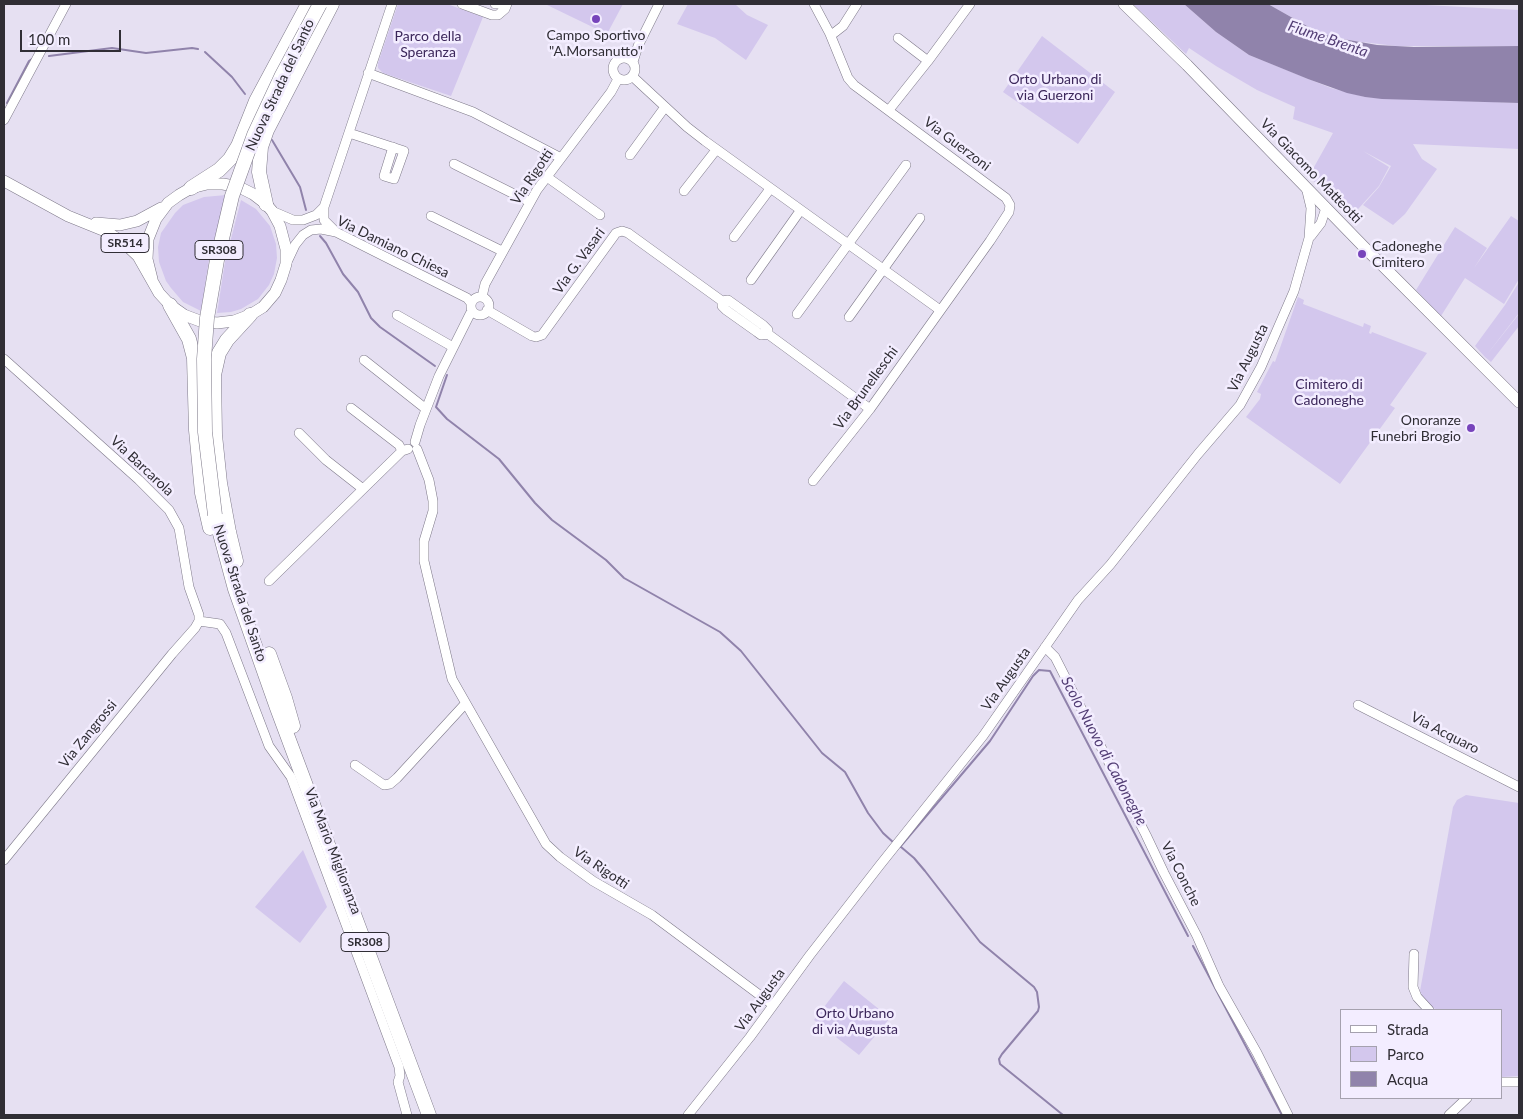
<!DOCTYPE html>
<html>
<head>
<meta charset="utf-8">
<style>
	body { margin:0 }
	#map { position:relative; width:1523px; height:1119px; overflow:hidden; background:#e6e0f2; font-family:Lato,sans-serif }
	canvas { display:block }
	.frame { position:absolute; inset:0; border:5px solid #302e35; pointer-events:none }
	.legend { position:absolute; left:1340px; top:1009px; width:162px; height:90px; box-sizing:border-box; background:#f3edff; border:1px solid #a5a1ae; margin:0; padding:6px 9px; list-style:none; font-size:15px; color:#302e35 }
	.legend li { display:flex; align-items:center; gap:10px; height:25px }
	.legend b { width:25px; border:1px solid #a5a1ae }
	.scale { position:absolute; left:20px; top:30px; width:101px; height:22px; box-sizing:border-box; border:2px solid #302e35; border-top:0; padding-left:6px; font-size:15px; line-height:18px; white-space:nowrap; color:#302e35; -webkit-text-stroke:4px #f3edff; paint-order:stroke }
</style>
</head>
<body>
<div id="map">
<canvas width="1523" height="1119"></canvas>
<div class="frame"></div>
<ul class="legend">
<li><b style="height:6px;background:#fff"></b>Strada</li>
<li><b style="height:14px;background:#d3c7ed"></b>Parco</li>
<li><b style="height:14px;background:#9083ab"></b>Acqua</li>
</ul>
<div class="scale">100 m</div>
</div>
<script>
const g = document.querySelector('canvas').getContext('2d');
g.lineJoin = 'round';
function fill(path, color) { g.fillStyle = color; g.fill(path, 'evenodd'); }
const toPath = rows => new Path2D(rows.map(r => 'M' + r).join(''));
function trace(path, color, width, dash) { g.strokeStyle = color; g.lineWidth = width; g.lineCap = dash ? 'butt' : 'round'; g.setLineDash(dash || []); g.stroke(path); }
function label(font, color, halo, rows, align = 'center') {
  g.font = font + ' Lato,sans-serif'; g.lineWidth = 5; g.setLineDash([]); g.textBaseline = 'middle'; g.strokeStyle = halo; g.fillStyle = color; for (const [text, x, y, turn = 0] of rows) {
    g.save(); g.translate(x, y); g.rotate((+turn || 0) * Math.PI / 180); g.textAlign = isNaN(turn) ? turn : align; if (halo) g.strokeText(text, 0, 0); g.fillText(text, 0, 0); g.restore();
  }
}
fill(toPath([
	[398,4,447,4,483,17,451,96,383,73,378,68,378,63],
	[545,4,623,4,607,34],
	[688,4,737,4,736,5,747,15,768,25,746,60,715,38,677,24],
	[1133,4,1184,4,1216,32,1249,55,1331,88,1365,97,1519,103,1519,149,1413,144,1422,159,1437,169,1405,214,1393,225,1363,205,1379,187,1391,166,1363,151,1389,167,1379,186,1349,219,1309,176,1333,133,1293,119,1295,107,1257,90,1216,66,1189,48,1186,54],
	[1268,4,1407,4,1519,10,1519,46,1396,46,1354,41,1332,37,1314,30],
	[1042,36,1115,92,1078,144,1003,92],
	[226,195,209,260,201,311,183,302,171,288,166,281,159,262,158,247,161,233,175,213,183,205,204,197],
	[241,200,256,209,270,226,276,244,277,258,274,274,269,285,258,299,241,309,231,312,217,313,225,262],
	[1511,216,1519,221,1519,279,1504,304,1465,278,1441,316,1416,290,1455,227,1487,248,1474,268],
	[1519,282,1519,313,1485,357,1475,346,1505,305],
	[1298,297,1304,300,1303,304,1363,327,1364,323,1371,326,1369,333,1371,334,1372,332,1427,353,1390,405,1395,408,1340,484,1246,417,1260,399,1261,394,1257,392,1273,361,1275,362],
	[1519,314,1519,326,1491,362,1485,357],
	[1466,795,1519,803,1519,1076,1502,1077,1502,1010,1437,1010,1426,1003,1420,991,1453,807,1457,800],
	[303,850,327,907,300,943,255,907],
	[844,981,890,1018,859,1055,814,1020]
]), '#d3c7ed');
fill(toPath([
	[1184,4,1268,4,1314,30,1332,37,1377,45,1414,47,1519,46,1519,103,1382,99,1365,97,1347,93,1308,79,1249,55,1216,32]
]), '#9083ab');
trace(toPath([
	[205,52,232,77,245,94],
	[49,56,112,48,146,53,192,48,198,49],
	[7,103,29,61,32,59],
	[272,140,300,187,306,210],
	[320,236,326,243,343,274,358,292,371,318,380,327,435,366],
	[447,375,436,407,447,419,499,459,535,503,552,520,606,560,624,578,720,632,741,651,822,753,845,772,868,813,883,833,894,843],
	[898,846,900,847,990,741,1033,676,1039,670,1050,671,1188,936],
	[901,847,914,858,925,871,980,942,1034,987,1037,992,1039,1007,1038,1011,1002,1054,999,1059,1000,1064,1063,1115],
	[1193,946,1282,1115]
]), '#9083ab', 2);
const minor = toPath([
	[462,4,492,15,498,15,505,9,507,4],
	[495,4,499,4],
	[830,34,834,33,843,26,857,4],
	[898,38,928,61,970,4],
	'613 69a11 11 0 1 1 22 0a11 11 0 1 1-22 0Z',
	[633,62,638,46,659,4],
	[368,73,473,112,561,158],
	[632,76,687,127,705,141,940,310],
	[889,110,928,61],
	[4,120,66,4],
	[349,133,404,151,394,179,384,176,393,147],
	[630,155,665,107],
	[454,164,530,202],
	[547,177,600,215],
	[684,191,716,150],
	[272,211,293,220,303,220,316,215,324,207],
	[431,216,502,251],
	[336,232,324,220,324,207,392,4],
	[1311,236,1321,223,1326,208],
	[734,237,770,189],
	[287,262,295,245,303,235,311,230,321,229,336,232,467,298,471,303],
	[751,280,800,211],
	[482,297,485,284,537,190,611,92,618,79],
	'471 306a9 9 0 1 1 18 0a9 9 0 1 1-18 0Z',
	[722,301,728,300,763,325,768,330,768,334,870,409],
	[487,310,532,336,536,337,542,335,616,233,622,231,628,233,722,301,722,306,726,310,757,332,761,335,768,334],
	[797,314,906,165],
	[397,315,453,347],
	[849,317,920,218],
	[4,359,139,480,169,510,179,528,189,587,199,615,199,621,195,628,172,654,4,860],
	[364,360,426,409],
	[351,408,399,445,402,451],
	[299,433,326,460,363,489],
	[415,442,420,425,439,376,470,314,473,312],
	[417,449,429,480,433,501,433,511,424,541,424,561,452,679,546,844,560,857,593,881,652,915,773,1005],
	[813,481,870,409,990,241,1009,212,1010,205,1006,198,854,85,848,78,830,34,814,4],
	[269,581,402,451,408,449],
	[199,621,220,624,226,633,266,738,269,746,291,777,399,1067,400,1076,398,1082,407,1115],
	[1045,647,1055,657,1146,835,1164,873,1197,936,1219,986,1257,1053,1288,1115],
	[1358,705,1519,787],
	[355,765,384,785,390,784,397,778,465,704],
	[1414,954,1413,987,1417,997,1429,1010],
	[1502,1082,1519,1082],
	[688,1115,750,1037,810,955,880,865,983,736,1078,600,1110,565,1198,454,1240,405,1261,367,1294,291,1309,238,1311,208,1306,187],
	[1449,1115,1467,1098]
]);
const major = toPath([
	[1124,4,1187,65,1363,246,1519,402],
	[4,181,68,216,105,231,123,242,138,256,159,293,170,305,184,315,200,321,217,323,234,321,250,315,263,307,275,293,281,280,286,264,286,249,280,226,272,211,266,204,253,194,239,187,223,184,207,184,191,188,179,195,168,203,156,219,148,239,147,259,152,279],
	[96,223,120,225,137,221,161,208]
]);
const highway = toPath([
	[191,188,219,170,230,159,238,146,256,101,308,4],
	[266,204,259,172,261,147,267,130,332,4],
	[170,305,189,339,194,358,196,430,202,493,210,528],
	[215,515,235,589,277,708,429,1115],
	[236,561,229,532,220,483,215,435,214,375,219,353,227,340,250,315],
	[269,654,285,698,293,726]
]);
trace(minor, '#7e7989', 10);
trace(major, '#7e7989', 12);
trace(highway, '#7e7989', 15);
trace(minor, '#fff', 9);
trace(major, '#fff', 11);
trace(highway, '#fff', 14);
const highwayBridge = toPath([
	[215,515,205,432,204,359,207,318,217,260,232,196,254,135,282,75,320,4]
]);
trace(highwayBridge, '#7e7989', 15, []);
trace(highwayBridge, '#fff', 14);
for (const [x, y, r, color] of [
	[596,19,5,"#74b"],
	[1362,254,5,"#74b"],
	[1471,428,5,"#74b"]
]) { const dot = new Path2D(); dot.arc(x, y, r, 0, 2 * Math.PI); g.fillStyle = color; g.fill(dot); trace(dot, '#f3edff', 2); }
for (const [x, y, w] of [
	[125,243,48],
	[219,250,48],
	[365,942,48]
]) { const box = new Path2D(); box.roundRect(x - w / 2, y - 9.5, w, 19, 4); g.fillStyle = '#f3edff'; g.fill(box); trace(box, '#302e35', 1); }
label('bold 12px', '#302e35', null, [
	["SR514",125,243],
	["SR308",219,250],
	["SR308",365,942]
]);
label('14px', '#302e35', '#f3edff', [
	["Campo Sportivo",596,35],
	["\"A.Morsanutto\"",596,51],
	["Cadoneghe",1372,246,"left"],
	["Cimitero",1372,262,"left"],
	["Onoranze",1461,420,"right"],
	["Funebri Brogio",1461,436,"right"]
]);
label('14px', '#3b265a', '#f3edff', [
	["Parco della",428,36],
	["Speranza",428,52],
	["Orto Urbano di",1055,79],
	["via Guerzoni",1055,95],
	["Cimitero di",1329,384],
	["Cadoneghe",1329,400],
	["Orto Urbano",855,1013],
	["di via Augusta",855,1029]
]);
label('14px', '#302e35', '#f3edff', [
	["Nuova Strada del Santo",280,85,-65],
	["Via Guerzoni",957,144,37],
	["Via Giacomo Matteotti",1311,171,46],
	["Via Rigotti",532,177,-56],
	["Via Damiano Chiesa",393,247,26],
	["Via G. Vasari",579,261,-54],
	["Via Augusta",1248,358,-64],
	["Via Brunelleschi",866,388,-54],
	["Via Barcarola",142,466,43],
	["Nuova Strada del Santo",240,593,72],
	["Via Augusta",1006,679,-55],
	["Via Acquaro",1445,733,27],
	["Via Zangrossi",88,734,-51],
	["Via Mario Miglioranza",333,851,69],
	["Via Rigotti",601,868,34],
	["Via Conche",1181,874,63],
	["Via Augusta",760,1000,-54]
]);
label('italic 15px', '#533e75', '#f3edff', [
	["Fiume Brenta",1328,39,19],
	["Scolo Nuovo di Cadoneghe",1104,751,62]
]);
</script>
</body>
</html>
